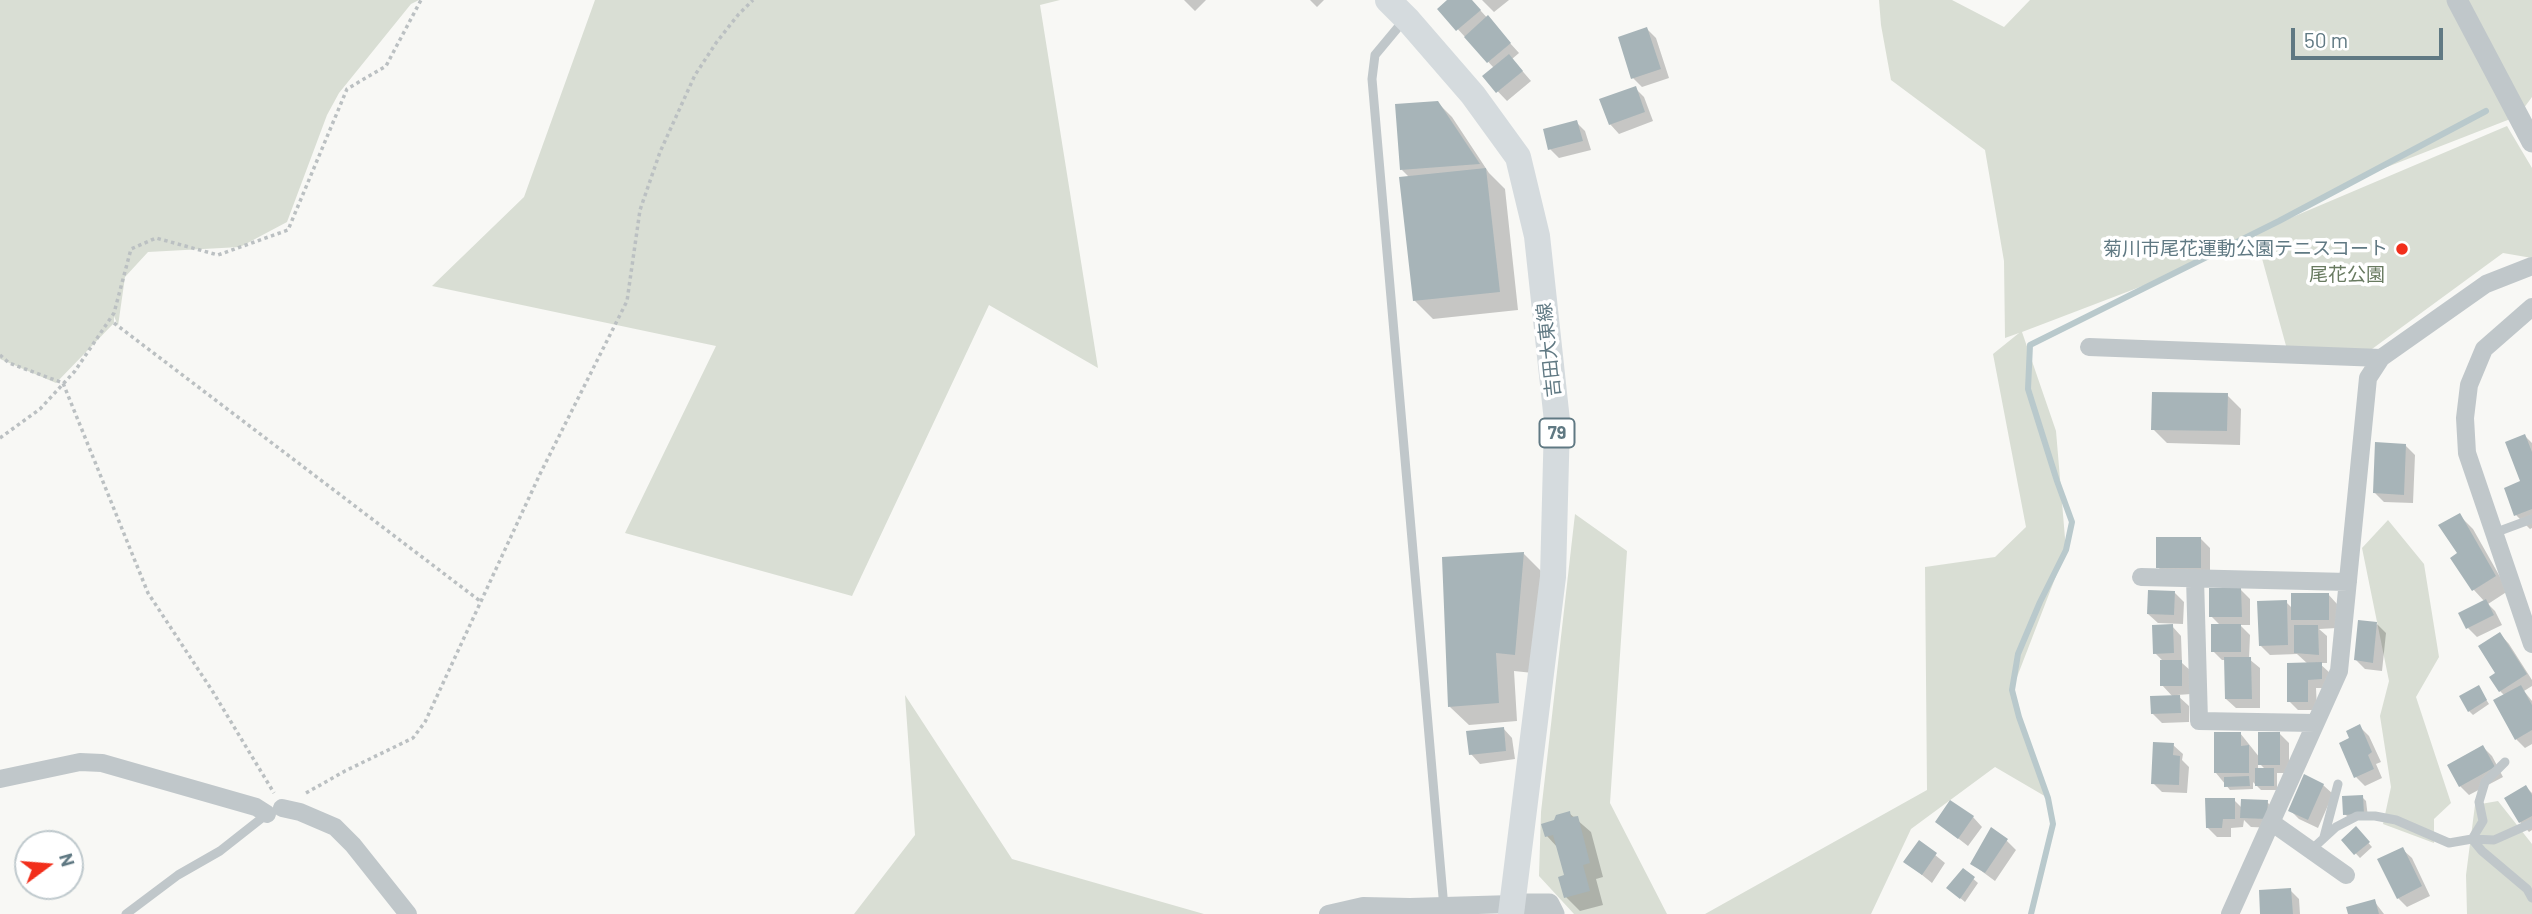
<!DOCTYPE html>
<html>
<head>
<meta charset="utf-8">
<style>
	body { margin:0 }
	#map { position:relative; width:2532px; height:914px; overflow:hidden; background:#f8f8f5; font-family:Barlow,sans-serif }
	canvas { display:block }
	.north { position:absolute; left:14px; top:830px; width:70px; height:70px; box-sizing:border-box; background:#fff; border:2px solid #bfc9cd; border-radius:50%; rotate:74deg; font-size:19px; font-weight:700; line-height:28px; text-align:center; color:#607983 }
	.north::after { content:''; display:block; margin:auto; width:24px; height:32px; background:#f22e1b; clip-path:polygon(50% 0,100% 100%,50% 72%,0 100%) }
	.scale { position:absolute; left:2291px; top:28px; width:152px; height:32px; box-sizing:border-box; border:4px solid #607983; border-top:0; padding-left:9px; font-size:21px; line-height:24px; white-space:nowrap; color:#607983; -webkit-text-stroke:5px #fff; paint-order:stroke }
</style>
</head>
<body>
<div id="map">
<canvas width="2532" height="914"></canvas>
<div class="north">N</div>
<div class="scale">50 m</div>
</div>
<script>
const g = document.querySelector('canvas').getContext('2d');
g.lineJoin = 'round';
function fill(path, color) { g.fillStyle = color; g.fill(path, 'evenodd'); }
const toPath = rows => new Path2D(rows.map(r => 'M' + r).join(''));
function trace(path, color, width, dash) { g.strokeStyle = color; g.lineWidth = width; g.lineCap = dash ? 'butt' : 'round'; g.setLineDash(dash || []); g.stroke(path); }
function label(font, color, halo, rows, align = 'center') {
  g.font = font + ' Barlow,"Noto Sans JP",sans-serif'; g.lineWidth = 7; g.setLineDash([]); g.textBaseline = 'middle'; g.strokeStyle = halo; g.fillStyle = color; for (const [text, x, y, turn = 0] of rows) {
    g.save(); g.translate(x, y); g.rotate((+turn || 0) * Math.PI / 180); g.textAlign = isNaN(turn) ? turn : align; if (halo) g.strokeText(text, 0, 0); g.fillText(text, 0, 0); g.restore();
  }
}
fill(toPath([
	[0,0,419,0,411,4,339,93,327,115,287,222,240,247,148,252,125,277,118,326,114,316,114,323,56,383,0,359],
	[595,0,1060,0,1040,5,1098,368,989,305,852,596,625,533,716,346,432,286,524,197],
	[1879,0,1952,0,2004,27,2030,0,2532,0,2532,97,2518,116,2364,176,2174,274,2022,332,2056,431,2066,550,2012,690,2048,798,1995,767,1911,829,1871,914,1705,914,1927,790,1925,567,1995,557,2026,527,1993,354,2019,333,2005,338,2004,261,1985,150,1891,80,1881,25],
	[2507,126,2532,168,2532,258,2503,253,2372,349,2288,353,2255,233],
	[1575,514,1627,551,1610,803,1667,914,1574,914,1539,876,1541,812],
	[2388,520,2424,564,2439,657,2416,697,2451,803,2434,819,2434,843,2383,824,2391,787,2380,716,2389,681,2362,548],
	[905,695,1012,859,1204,914,854,914,915,835],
	[2498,801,2532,844,2532,914,2467,914,2466,875,2475,805]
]), '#d9ded4');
fill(toPath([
	[1184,0,1206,0,1195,11],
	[1310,0,1324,0,1317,7],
	[1450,0,1471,0,1519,53,1512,59,1531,81,1507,101,1484,77,1494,68,1439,9],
	[1482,0,1509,0,1494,12],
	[1647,29,1656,38,1669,78,1642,87,1633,78],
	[1635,88,1644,97,1653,121,1619,134,1610,124],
	[1437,102,1452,117,1489,173,1505,189,1518,310,1433,319,1414,300,1410,178,1402,170],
	[1576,122,1585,131,1591,150,1559,158,1550,149],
	[2227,395,2241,409,2240,445,2167,443,2153,429],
	[2525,436,2532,443,2532,528,2530,529,2516,515,2522,482],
	[2405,445,2415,455,2413,503,2384,502,2375,493],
	[2459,515,2473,529,2508,591,2488,604,2495,611,2502,625,2477,637,2468,628,2485,602,2474,590,2460,553],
	[2201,539,2210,548,2210,576,2167,577,2158,567],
	[1523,553,1542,572,1533,673,1514,671,1517,721,1469,725,1450,707],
	[2241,590,2250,599,2250,625,2240,625,2250,635,2249,659,2260,668,2260,708,2236,708,2226,699,2226,660,2222,660,2213,651,2221,626,2211,616],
	[2174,592,2184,602,2183,624,2158,623,2148,614],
	[2328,594,2337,604,2337,628,2319,629,2327,636,2327,663,2319,663,2330,673,2331,688,2316,688,2317,710,2298,710,2289,701,2308,664,2297,654,2270,655,2260,645,2286,602,2293,609],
	[2377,624,2386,633,2382,671,2365,669,2356,660],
	[2172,626,2181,636,2182,663,2191,671,2191,694,2177,695,2189,706,2189,722,2162,723,2152,713,2173,697,2162,685,2162,660,2155,653],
	[2500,634,2509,644,2532,680,2532,686,2524,691,2532,701,2532,744,2525,748,2516,739,2505,696,2500,691,2497,674],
	[2478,687,2489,704,2473,715,2469,711],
	[2360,727,2369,736,2381,762,2376,764,2382,778,2365,786,2356,777,2352,739],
	[1503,728,1512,738,1515,759,1480,764,1471,754],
	[2240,733,2260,758,2280,734,2289,743,2289,773,2277,773,2277,790,2261,790,2253,782,2253,789,2230,790,2216,773],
	[2258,762,2265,769,2258,769],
	[2173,745,2183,754,2182,760,2189,767,2187,793,2162,792,2153,783],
	[2483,747,2492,756,2503,777,2469,795,2460,786],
	[2323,785,2333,794,2318,828,2299,819,2290,810],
	[2526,787,2532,793,2532,830,2529,832,2520,822],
	[2362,797,2366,801,2368,817,2349,818,2345,814],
	[2234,800,2242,808,2267,802,2276,811,2275,828,2251,827,2244,820,2243,827,2231,828,2231,837,2217,837,2207,827],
	[1569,813,1591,832,1603,877,1596,879,1603,905,1580,911,1566,897,1566,877,1558,848,1547,836],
	[1973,817,1982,827,1968,846,1937,822],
	[2356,829,2372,847,2360,858,2343,840],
	[2006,840,2016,850,1995,881,1972,864],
	[1919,842,1945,863,1932,883,1906,862],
	[2402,849,2412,858,2430,896,2407,907,2398,898],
	[1963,870,1978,883,1965,902,1953,892],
	[2290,890,2299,899,2300,914,2262,914],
	[2374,901,2384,914,2350,914]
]), '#0003');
trace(toPath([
	[2031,914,2053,824,2048,798,2019,717,2012,690,2018,654,2040,602,2066,550,2072,522,2057,481,2028,389,2030,345,2279,221,2486,111]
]), '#b9c9cc', 6);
fill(toPath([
	[1447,0,1472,0,1481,10,1456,31,1437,9],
	[1488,15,1511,43,1487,63,1464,37],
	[1647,27,1661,69,1631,79,1618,37],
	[1509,54,1523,71,1496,93,1482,76],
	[1636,86,1645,112,1609,125,1599,99],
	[1438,101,1480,164,1400,170,1395,104],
	[1577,120,1583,141,1548,150,1543,129],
	[1486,168,1500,292,1413,301,1399,177],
	[2152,392,2228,393,2227,431,2151,430],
	[2525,434,2532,452,2532,509,2514,516,2504,488,2520,481,2505,442],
	[2375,442,2406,444,2404,495,2373,493],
	[2460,513,2496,576,2472,591,2450,558,2457,553,2438,525],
	[2156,537,2201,537,2201,568,2156,568],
	[1524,552,1515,655,1496,653,1499,703,1448,707,1442,557],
	[2209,588,2241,588,2242,617,2209,617],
	[2148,590,2175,591,2174,615,2147,614],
	[2291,593,2329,593,2329,620,2291,620],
	[2486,599,2494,615,2466,629,2458,613],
	[2287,600,2288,645,2259,646,2257,601],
	[2358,620,2377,622,2373,663,2354,660],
	[2173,624,2174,653,2153,654,2152,625],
	[2211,624,2241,624,2241,652,2211,652],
	[2294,625,2318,625,2319,655,2294,653],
	[2500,632,2527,674,2499,692,2489,677,2495,673,2478,646],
	[2224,657,2251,657,2252,699,2225,699],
	[2160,660,2182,660,2182,686,2160,686],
	[2322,662,2322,679,2308,680,2308,702,2287,702,2287,663],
	[2479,685,2487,700,2468,712,2459,696],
	[2521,685,2532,705,2532,730,2515,740,2493,700],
	[2180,695,2181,713,2151,714,2150,696],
	[2360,724,2372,752,2368,755,2374,769,2354,778,2339,743,2349,738,2346,731],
	[1504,727,1506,751,1469,755,1466,731],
	[2214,732,2241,732,2241,746,2249,745,2249,773,2214,773],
	[2258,732,2280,732,2280,765,2258,765],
	[2153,742,2174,743,2173,755,2180,756,2179,785,2151,784],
	[2483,745,2495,767,2459,787,2447,765],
	[2255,768,2274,768,2274,786,2255,786],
	[2304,774,2324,784,2308,820,2288,811],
	[2249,776,2250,786,2224,787,2224,777],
	[2526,785,2532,795,2532,816,2519,823,2504,798],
	[2363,795,2364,814,2343,815,2342,796],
	[2205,798,2235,798,2235,819,2223,819,2222,828,2206,828],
	[2241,799,2268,800,2267,819,2240,818],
	[1950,800,1974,816,1958,839,1935,822],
	[1570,811,1571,817,1578,816,1590,863,1583,865,1590,891,1564,898,1558,877,1564,875,1553,835,1545,837,1541,824,1554,820,1556,815],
	[2356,826,2370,842,2354,855,2341,840],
	[1991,827,2008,839,1985,873,1970,864],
	[1919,840,1937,853,1922,875,1903,862],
	[2403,847,2422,886,2397,899,2377,859],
	[1963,868,1975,877,1960,899,1946,888],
	[2291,888,2293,914,2260,914,2259,890],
	[2375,899,2379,914,2348,914,2346,907]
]), '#a7b4b8');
trace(toPath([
	[114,323,480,601],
	[0,355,9,363,63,383,148,593,213,692,274,793],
	[0,438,40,409,75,371,114,313,131,249,156,238,218,255,288,230,347,89,386,66,421,0],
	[306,793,345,771,413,738,425,722,540,474,627,301,640,210,660,152,695,75,716,43,738,15,753,0]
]), '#bbc0c2', 3.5, [3.5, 3.5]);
trace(toPath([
	[1405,19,1375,55,1372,79,1444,908],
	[2494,533,2532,519],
	[2505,762,2485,782,2479,802,2483,821,2472,839,2482,851,2527,889,2532,898],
	[2324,837,2338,784],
	[2311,850,2336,827,2357,816,2375,816,2396,820,2449,843,2472,839,2494,840,2532,823],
	[126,914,178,875,220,851,267,814]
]), '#c0c7ca', 9);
trace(toPath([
	[2532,307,2484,349,2469,385,2465,418,2467,453,2532,644],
	[2089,347,2381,358],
	[2141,577,2348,582],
	[2195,578,2199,721,2315,723],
	[0,779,80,762,102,763,256,807,267,814],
	[282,808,300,812,335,827,353,845,408,914],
	[2271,822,2346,875],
	[1328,914,1363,906,1410,907,1512,904],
	[2230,914,2339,671,2368,378,2381,358,2486,284,2532,266]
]), '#c0c7ca', 18);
trace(toPath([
	[2457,0,2532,142],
	[1512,904,1549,904,1554,914]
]), '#c0c7ca', 21);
trace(toPath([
	[1388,0,1408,20,1473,95,1518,157,1537,236,1557,421,1553,577,1511,914]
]), '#d5dbde', 26);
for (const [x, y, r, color] of [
	[2402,249,7,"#f22e1b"]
]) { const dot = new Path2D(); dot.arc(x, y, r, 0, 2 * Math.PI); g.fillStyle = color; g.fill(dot); trace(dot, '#fff', 2.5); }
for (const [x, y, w] of [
	[1557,433,35]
]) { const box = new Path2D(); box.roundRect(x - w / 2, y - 14.5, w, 29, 5); g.fillStyle = '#fff'; g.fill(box); trace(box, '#607983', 2); }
label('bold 18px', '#607983', null, [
	["79",1557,433]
]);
label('19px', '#607983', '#fff', [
	["菊川市尾花運動公園テニスコート",2388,249]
], 'right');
label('19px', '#687a60', '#fff', [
	["尾花公園",2347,275]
]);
label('19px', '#607983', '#fff', [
	["吉田大東線",1549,350,-96]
]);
</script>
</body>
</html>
